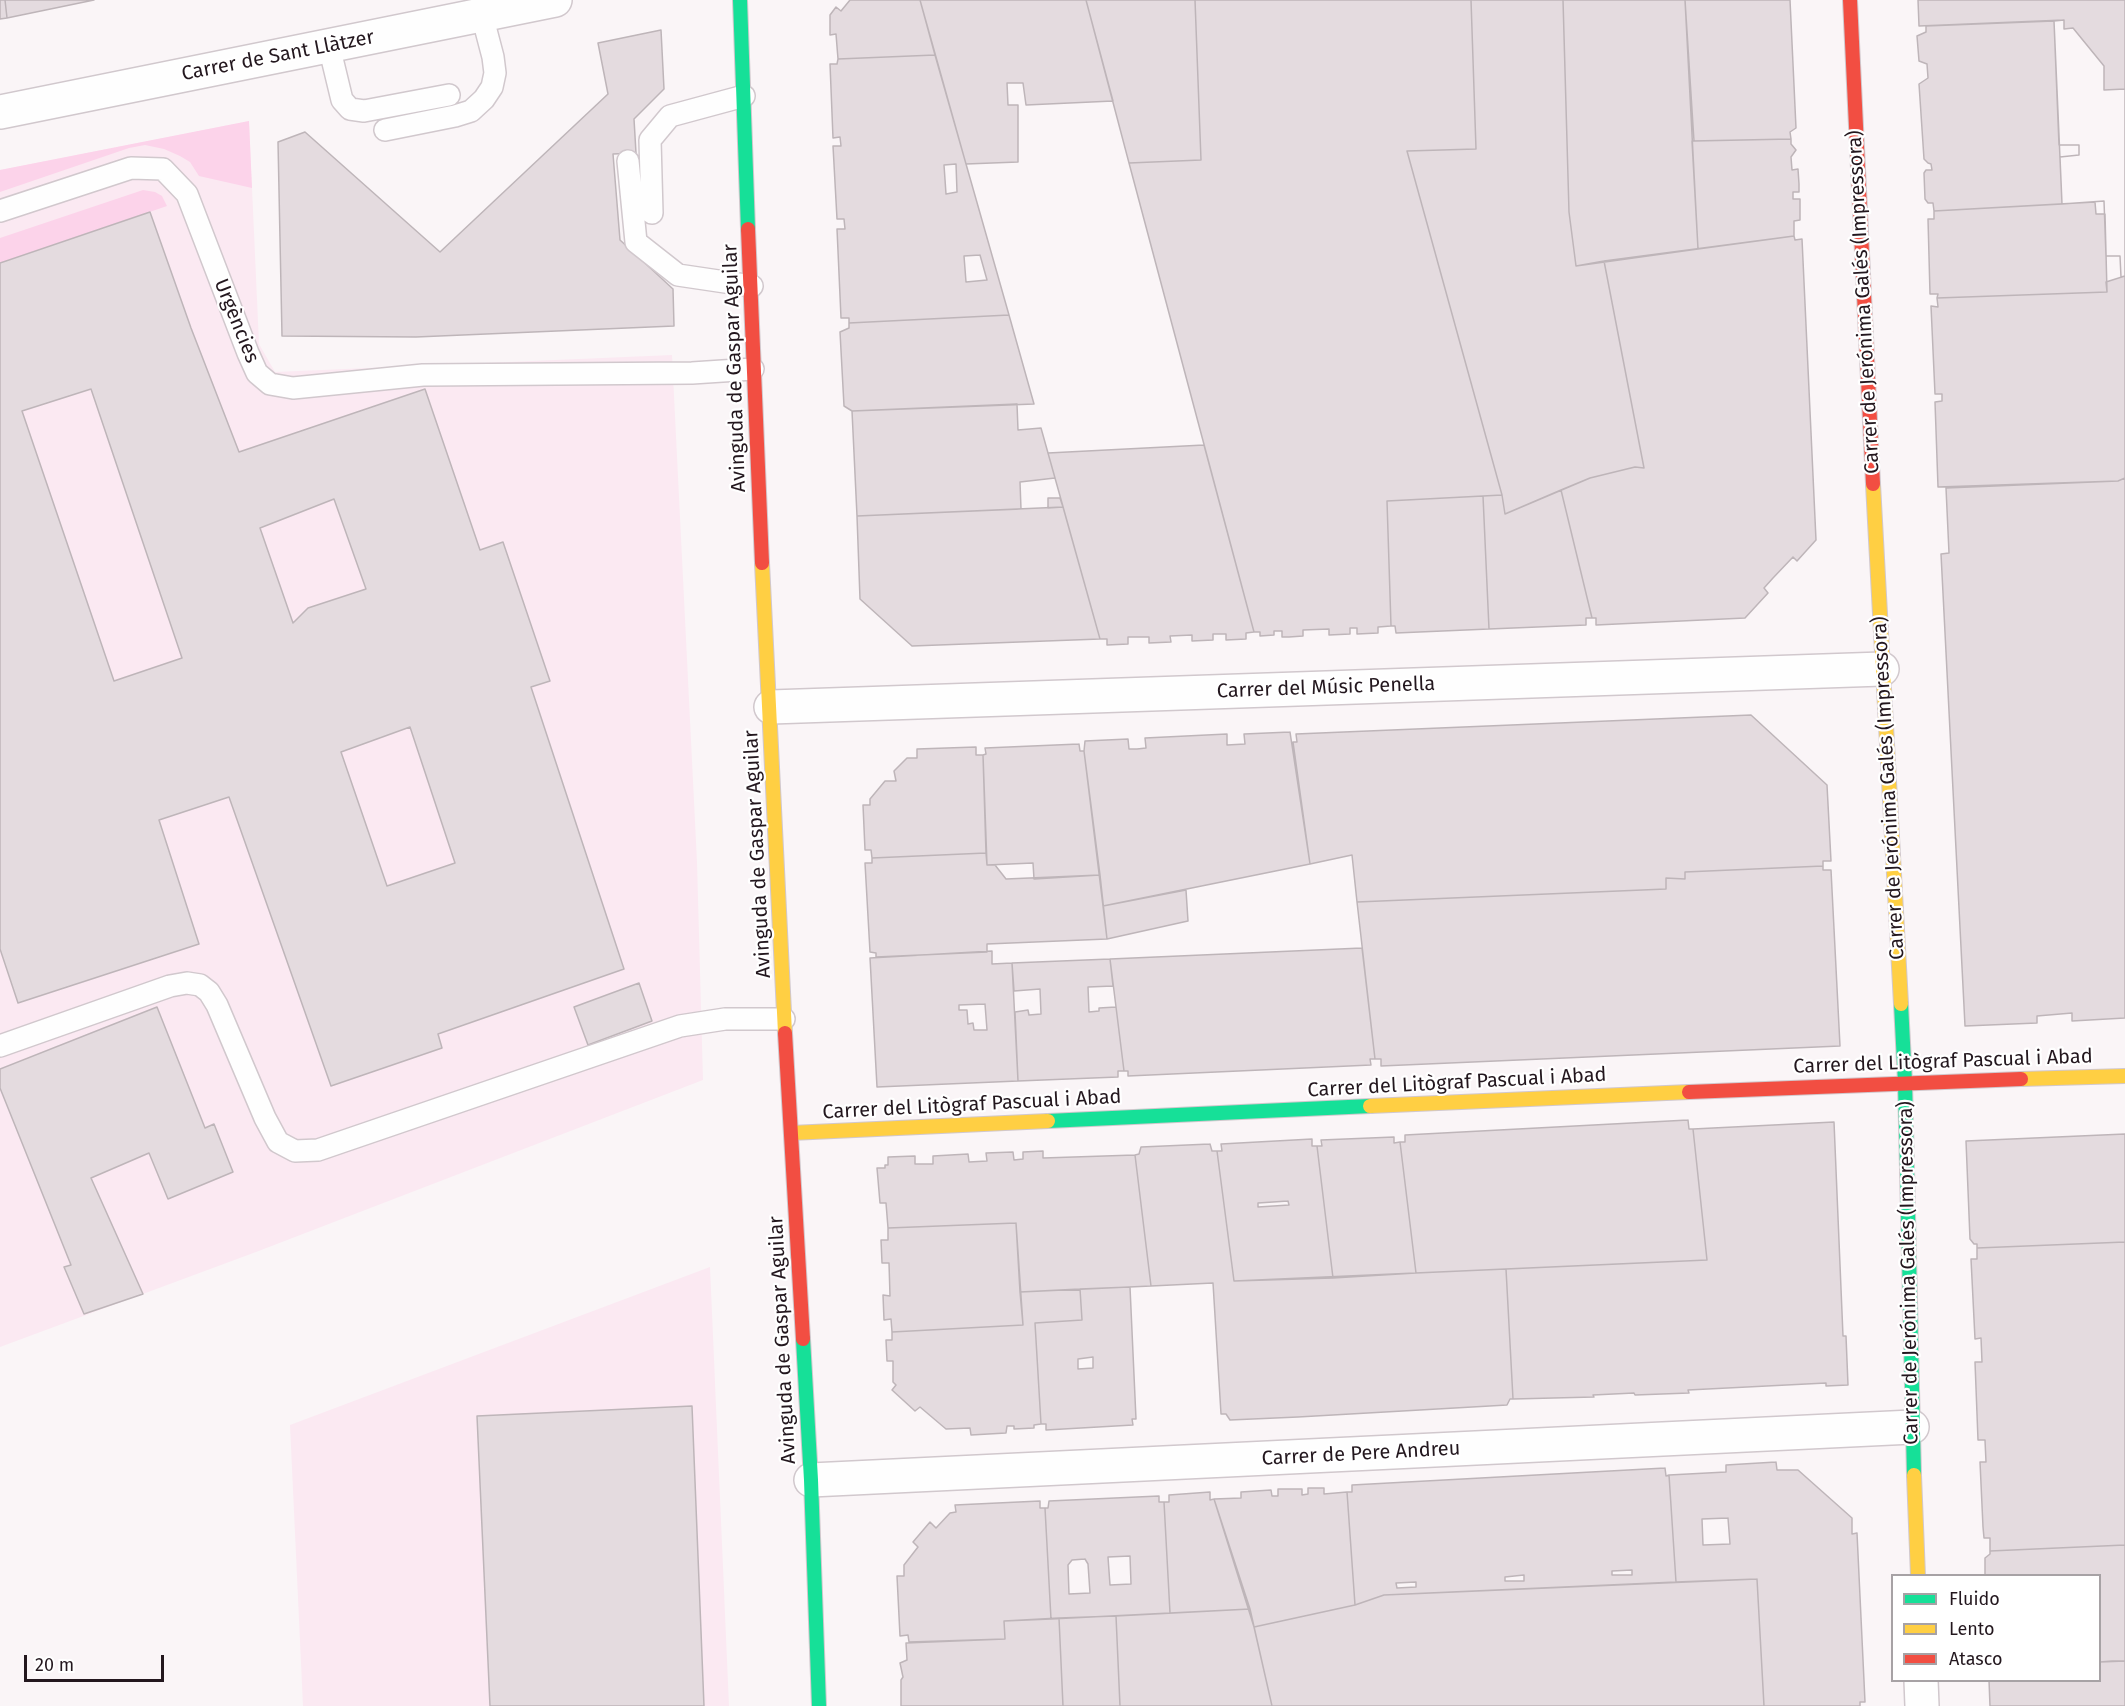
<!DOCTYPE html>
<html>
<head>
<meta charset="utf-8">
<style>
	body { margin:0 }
	#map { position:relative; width:2125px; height:1706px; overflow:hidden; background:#faf5f7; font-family:"Fira Sans",sans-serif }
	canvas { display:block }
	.legend { position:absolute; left:1891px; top:1574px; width:210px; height:108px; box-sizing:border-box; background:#fff; border:2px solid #a7a2a5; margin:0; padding:8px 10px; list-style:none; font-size:18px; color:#23171e }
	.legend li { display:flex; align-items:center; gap:12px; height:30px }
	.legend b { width:30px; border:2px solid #a7a2a5 }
	.scale { position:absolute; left:24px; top:1655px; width:140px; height:27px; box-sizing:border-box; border:3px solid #23171e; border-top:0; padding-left:8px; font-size:18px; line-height:21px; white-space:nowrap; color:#23171e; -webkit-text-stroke:4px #fff; paint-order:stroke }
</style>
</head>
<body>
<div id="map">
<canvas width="2125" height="1706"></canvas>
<ul class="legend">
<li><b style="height:8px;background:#16e098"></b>Fluido</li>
<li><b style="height:8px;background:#ffcf43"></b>Lento</li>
<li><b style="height:8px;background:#f24e42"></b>Atasco</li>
</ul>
<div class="scale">20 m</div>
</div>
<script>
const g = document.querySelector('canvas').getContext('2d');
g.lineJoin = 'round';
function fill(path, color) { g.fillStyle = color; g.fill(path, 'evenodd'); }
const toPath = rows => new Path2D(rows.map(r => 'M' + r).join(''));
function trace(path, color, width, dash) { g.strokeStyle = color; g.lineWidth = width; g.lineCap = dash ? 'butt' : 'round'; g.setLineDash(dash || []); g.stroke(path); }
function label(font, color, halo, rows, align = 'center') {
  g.font = font + ' "Fira Sans",sans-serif'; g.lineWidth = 4.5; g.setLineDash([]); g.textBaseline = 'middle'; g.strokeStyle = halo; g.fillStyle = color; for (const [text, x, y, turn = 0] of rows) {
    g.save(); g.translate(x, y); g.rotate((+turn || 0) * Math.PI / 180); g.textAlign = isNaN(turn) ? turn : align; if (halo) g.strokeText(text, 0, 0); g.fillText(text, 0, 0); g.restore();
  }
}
fill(toPath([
	[249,121,259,344,275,372,672,355,697,862,703,1080,256,1252,0,1347,0,170],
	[710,1267,729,1706,303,1706,290,1425]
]), '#fbe9f2');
fill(toPath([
	[249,121,252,188,199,176,190,162,180,156,164,149,145,145,129,148,0,192,0,170],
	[143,190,155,192,162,196,167,206,0,263,0,238]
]), '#fcd3ea');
const building = toPath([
	[0,0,5,0,7,18,0,19,0,0],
	[5,0,94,0,7,18,5,0],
	[850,0,920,0,935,55,838,59,836,34,830,35,830,15,836,7,841,11,850,0],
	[920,0,1086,0,1113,101,1026,105,1023,83,1007,83,1008,105,1018,105,1018,162,966,164,920,0],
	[1086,0,1195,0,1201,160,1129,163,1086,0],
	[1195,0,1471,0,1476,149,1407,151,1502,495,1387,501,1391,626,1378,627,1378,633,1357,634,1357,628,1350,628,1350,634,1329,635,1329,629,1303,630,1303,636,1289,637,1282,637,1282,631,1274,631,1274,635,1260,636,1260,632,1254,632,1129,163,1201,160,1195,0],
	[1471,0,1563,0,1569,212,1576,266,1604,261,1644,468,1635,467,1590,478,1505,514,1502,495,1407,151,1476,149,1471,0],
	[1563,0,1685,0,1698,249,1576,266,1569,212,1563,0],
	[1685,0,1790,0,1796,128,1790,132,1791,139,1694,141,1685,0],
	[1918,0,2125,0,2125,89,2104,90,2104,66,2073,28,2064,29,2064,20,1919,26,1918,0],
	[2064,20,2064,29,2073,28,2104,66,2104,90,2125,89,2125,276,2121,277,2120,256,2106,256,2104,201,2062,204,2060,157,2079,155,2079,145,2059,145,2054,21,2064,20],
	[2064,20,2064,29,2073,28,2104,66,2104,90,2125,89,2125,276,2121,277,2120,256,2106,256,2104,201,2062,204,2060,157,2079,155,2079,145,2059,145,2054,21,2064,20],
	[2054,21,2062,204,1934,211,1933,203,1928,203,1925,199,1924,173,1926,170,1932,170,1931,164,1928,163,1924,159,1919,84,1928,78,1927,64,1919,61,1917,36,1926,32,1926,26,2054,21],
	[661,30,664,89,634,119,636,153,613,154,620,240,673,289,674,326,416,337,282,336,278,142,305,132,440,252,608,94,598,43,661,30],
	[935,55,1009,315,849,323,849,318,841,318,837,229,845,229,844,219,837,219,833,146,841,146,840,137,833,138,830,64,837,64,838,59,935,55],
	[956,164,957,192,946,194,944,165,956,164],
	[980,255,987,280,966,282,964,256,980,255],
	[1791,139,1791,144,1796,150,1791,157,1792,170,1798,169,1799,184,1799,192,1793,192,1793,199,1800,199,1800,220,1794,221,1794,236,1698,249,1692,141,1791,139],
	[2095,202,2096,214,2105,214,2107,292,1937,298,1938,294,1930,294,1928,219,1934,219,1934,211,2095,202],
	[150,212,191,328,239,452,425,389,480,550,503,542,550,681,531,687,624,969,438,1034,442,1048,331,1086,229,797,159,820,199,944,18,1003,0,949,0,263,150,212],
	[91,389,182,658,114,681,22,411,91,389],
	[334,499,366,589,308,608,293,623,260,528,334,499],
	[410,727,455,863,387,886,341,752,410,727],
	[1794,236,1795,240,1802,239,1816,540,1797,561,1793,557,1773,578,1764,588,1768,593,1745,618,1596,625,1596,618,1592,618,1561,490,1590,478,1635,467,1644,468,1604,261,1794,236],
	[2125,276,2125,478,2118,481,1938,487,1935,402,1942,401,1942,394,1935,394,1931,306,1938,307,1937,298,2107,292,2106,282,2125,276],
	[1009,315,1034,404,852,411,844,406,840,332,849,328,849,323,1009,315],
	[1017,404,1018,430,1041,428,1055,478,1020,482,1021,509,857,516,852,411,1017,404],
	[1204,445,1254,632,1246,633,1246,639,1226,640,1226,634,1213,634,1213,640,1192,641,1192,635,1170,636,1171,642,1149,643,1149,637,1128,637,1128,644,1107,645,1107,639,1100,639,1048,453,1204,445],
	[2125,478,2125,1018,2072,1021,2072,1013,2037,1016,2037,1023,1965,1026,1941,554,1949,553,1946,488,2118,481,2125,478],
	[1561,490,1592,618,1586,618,1586,625,1489,629,1483,496,1502,495,1505,514,1561,490],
	[1483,496,1489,629,1396,633,1395,626,1391,626,1387,501,1483,496],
	[1048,498,1060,498,1063,507,1048,508,1048,498],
	[1063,507,1100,639,912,646,860,599,857,516,1063,507],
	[1751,715,1827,785,1831,861,1823,861,1823,866,1685,872,1685,879,1666,878,1666,889,1357,902,1352,855,1310,864,1293,742,1297,742,1296,734,1751,715],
	[1290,732,1310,864,1103,906,1084,751,1085,741,1128,739,1129,749,1137,749,1146,748,1145,738,1227,734,1227,745,1245,744,1244,734,1290,732],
	[1079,744,1080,751,1084,751,1100,875,1034,879,1033,863,987,865,983,755,986,754,985,748,1079,744],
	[976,747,976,755,983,755,986,853,872,858,871,850,865,850,863,805,870,805,870,799,885,781,896,781,894,771,907,758,917,758,917,749,976,747],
	[986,853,987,865,995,865,1006,879,1100,875,1107,939,987,944,987,952,876,957,876,953,870,952,865,863,872,863,872,858,986,853],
	[1823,866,1823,870,1831,870,1840,1046,1381,1066,1381,1059,1375,1059,1357,902,1666,889,1666,878,1685,879,1685,872,1823,866],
	[1186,890,1188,921,1107,939,1103,906,1186,890],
	[1362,948,1375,1059,1370,1059,1371,1065,1128,1076,1128,1071,1124,1071,1110,959,1362,948],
	[992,951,992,964,1012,963,1018,1081,877,1087,870,958,992,951],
	[985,1004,987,1030,974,1030,973,1023,968,1024,967,1010,959,1010,959,1005,985,1004],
	[1110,959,1113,986,1088,987,1089,1012,1099,1011,1099,1008,1116,1007,1124,1071,1118,1071,1118,1077,1018,1081,1015,1012,1028,1010,1029,1015,1041,1014,1040,989,1014,991,1012,963,1110,959],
	[639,983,652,1021,588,1045,574,1007,639,983],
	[157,1007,205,1128,214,1124,233,1172,168,1199,149,1153,91,1178,143,1294,84,1314,64,1267,71,1265,0,1088,0,1069,157,1007],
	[1688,1120,1689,1129,1693,1129,1707,1260,1416,1273,1400,1142,1405,1142,1405,1135,1688,1120],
	[1834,1122,1843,1336,1846,1336,1848,1385,1826,1386,1826,1383,1688,1390,1689,1393,1635,1395,1634,1393,1593,1395,1594,1397,1513,1399,1506,1269,1707,1260,1693,1129,1834,1122],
	[2125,1134,2125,1242,1977,1248,1977,1244,1974,1244,1970,1239,1966,1141,2125,1134],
	[1394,1137,1394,1143,1400,1142,1416,1273,1333,1278,1317,1146,1322,1146,1321,1140,1394,1137],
	[1312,1139,1312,1146,1317,1146,1333,1278,1234,1281,1217,1151,1222,1151,1221,1144,1312,1139],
	[1288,1201,1289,1205,1258,1207,1258,1203,1288,1201],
	[1210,1144,1212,1151,1217,1151,1234,1281,1506,1269,1513,1399,1510,1399,1507,1405,1298,1417,1230,1420,1226,1414,1221,1414,1213,1283,1151,1286,1135,1155,1139,1154,1141,1147,1210,1144],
	[1043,1151,1043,1158,1135,1155,1151,1286,1020,1292,1016,1223,888,1228,886,1203,880,1203,877,1168,885,1168,885,1165,888,1165,888,1157,915,1156,915,1164,933,1164,933,1156,968,1154,969,1162,987,1161,986,1153,1013,1152,1014,1160,1023,1159,1023,1152,1043,1151],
	[1016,1223,1023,1325,892,1332,891,1319,884,1320,883,1295,890,1296,889,1263,882,1263,881,1240,888,1240,888,1228,1016,1223],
	[2125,1242,2125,1545,1990,1551,1990,1538,1984,1538,1983,1527,1980,1462,1986,1462,1985,1440,1978,1440,1975,1362,1982,1362,1981,1338,1975,1339,1971,1259,1977,1259,1977,1248,2125,1242],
	[1130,1287,1136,1419,1132,1419,1133,1425,1046,1430,1046,1424,1041,1424,1035,1323,1082,1320,1080,1289,1130,1287],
	[1093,1357,1093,1368,1078,1369,1078,1359,1093,1357],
	[1080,1289,1082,1320,1035,1323,1041,1424,1034,1425,1034,1428,1014,1429,1014,1426,1007,1426,1006,1433,971,1435,970,1428,946,1429,920,1407,915,1411,892,1390,896,1385,893,1382,893,1361,887,1361,886,1340,892,1340,892,1332,1023,1325,1020,1292,1080,1289],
	[692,1406,704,1706,490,1706,477,1416,692,1406],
	[1776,1462,1777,1470,1798,1470,1852,1518,1852,1534,1857,1533,1865,1702,1860,1702,1860,1706,1764,1706,1757,1579,1676,1582,1669,1475,1726,1472,1726,1465,1776,1462],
	[1728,1518,1730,1544,1703,1545,1702,1519,1728,1518],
	[1665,1468,1666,1476,1669,1475,1676,1582,1384,1595,1355,1605,1347,1492,1352,1492,1352,1485,1665,1468],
	[1632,1570,1632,1575,1612,1575,1612,1571,1632,1570],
	[1524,1575,1524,1581,1505,1581,1505,1577,1524,1575],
	[1416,1582,1416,1587,1397,1588,1396,1583,1416,1582],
	[1308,1488,1324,1488,1324,1494,1347,1492,1355,1605,1254,1627,1214,1499,1241,1498,1241,1492,1271,1490,1272,1496,1278,1496,1278,1489,1302,1489,1302,1495,1308,1494,1308,1488],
	[1210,1492,1210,1500,1214,1499,1250,1609,1170,1613,1164,1502,1169,1502,1169,1495,1210,1492],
	[1159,1496,1159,1502,1164,1502,1170,1613,1051,1619,1045,1508,1048,1508,1049,1501,1159,1496],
	[1130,1556,1131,1584,1110,1585,1108,1557,1130,1556],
	[1085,1559,1088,1564,1090,1593,1069,1594,1068,1565,1072,1560,1085,1559],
	[1040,1501,1040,1508,1045,1508,1051,1619,1004,1621,1005,1639,909,1642,908,1635,900,1636,897,1576,904,1576,904,1565,918,1547,913,1542,930,1522,936,1528,950,1513,956,1512,955,1505,1040,1501],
	[2125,1545,2125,1661,2100,1662,2100,1576,1985,1576,1985,1558,1990,1554,1990,1551,2125,1545],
	[1757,1579,1764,1706,1272,1706,1254,1627,1355,1605,1384,1595,1757,1579],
	[1250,1609,1272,1706,1120,1706,1116,1616,1250,1609],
	[1116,1616,1120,1706,1063,1706,1059,1618,1116,1616],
	[1059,1618,1063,1706,901,1706,901,1680,903,1677,900,1663,907,1660,906,1643,1005,1639,1004,1621,1059,1618],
	[2112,1661,2125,1661,2125,1706,1990,1706,1989,1680,2100,1680,2100,1662,2112,1661]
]);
fill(building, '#e4dbdf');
trace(building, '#beb5b9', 1.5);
const lane = toPath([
	[329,46,342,100,350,109,364,111,449,95],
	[385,130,455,116,471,111,484,99,492,87,495,73,493,57,482,15],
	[628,161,636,242,678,275,752,286],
	[0,211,131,168,163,169,187,194,248,353,257,373,270,384,293,388,423,375,692,373,753,369],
	[652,213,650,140,670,116,744,96],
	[0,1046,170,986,187,983,200,985,209,992,217,1005,265,1118,278,1142,295,1151,318,1150,680,1026,725,1019,784,1019]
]);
const street = toPath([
	[0,112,555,0],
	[771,707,1882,669],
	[811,1480,1912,1427],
	[1921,1680,1922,1706]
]);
const fast = toPath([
	[740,0,748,229],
	[1901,1004,1905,1082,1914,1475],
	[1048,1121,1370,1106],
	[803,1339,811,1480,819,1706]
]);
const slow = toPath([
	[1873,484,1901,1004],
	[762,563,785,1033],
	[2021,1079,2125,1076],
	[1370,1106,1689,1092],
	[791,1133,1048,1121],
	[1914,1475,1918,1576]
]);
const jam = toPath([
	[1850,0,1873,484],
	[748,229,762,563],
	[785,1033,803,1339],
	[1689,1092,2021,1079]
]);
trace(lane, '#d1c8cd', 24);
trace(street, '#d1c8cd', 36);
trace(fast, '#d1c8cd', 16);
trace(slow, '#d1c8cd', 16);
trace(jam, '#d1c8cd', 16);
trace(lane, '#fefefe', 21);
trace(street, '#fefefe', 33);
trace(fast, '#16e098', 14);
trace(slow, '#ffcf43', 14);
trace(jam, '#f24e42', 14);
label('20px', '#23171e', '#fff', [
	["Carrer de Sant Llàtzer",278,56,-11],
	["Carrer de Jerónima Galés (Impressora)",1864,302,-93],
	["Urgències",236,321,68],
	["Avinguda de Gaspar Aguilar",735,368,-92],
	["Carrer del Músic Penella",1326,688,-2],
	["Carrer de Jerónima Galés (Impressora)",1889,788,-93],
	["Avinguda de Gaspar Aguilar",758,854,-93],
	["Carrer del Litògraf Pascual i Abad",1943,1062,-2],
	["Carrer del Litògraf Pascual i Abad",1457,1083,-3],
	["Carrer del Litògraf Pascual i Abad",972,1105,-3],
	["Carrer de Jerónima Galés (Impressora)",1909,1273,-91],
	["Avinguda de Gaspar Aguilar",783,1340,-93],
	["Carrer de Pere Andreu",1361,1454,-3]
]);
</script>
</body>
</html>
